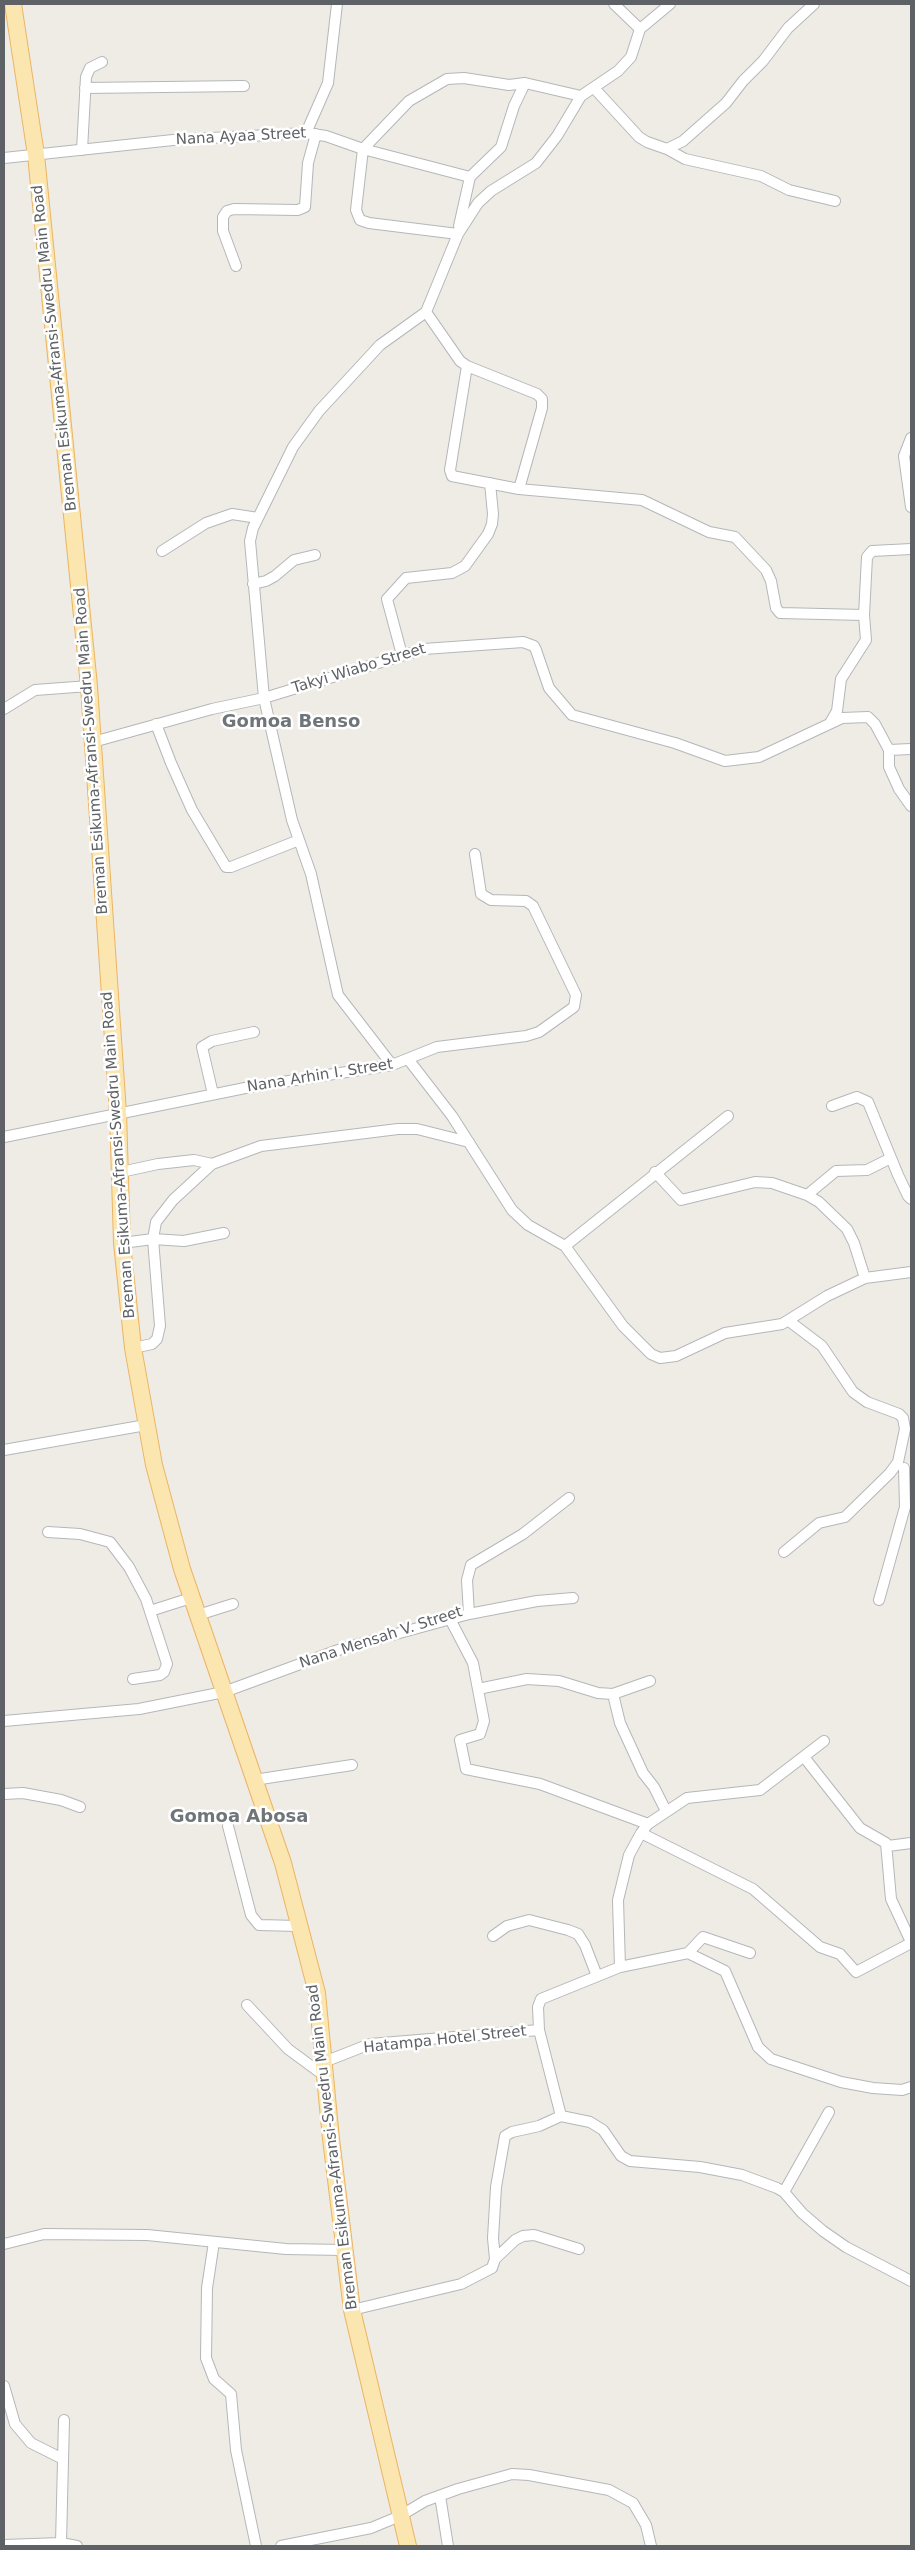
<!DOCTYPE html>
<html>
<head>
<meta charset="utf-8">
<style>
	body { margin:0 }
	#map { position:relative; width:915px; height:2550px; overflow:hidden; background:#efece6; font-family:"DejaVu Sans",sans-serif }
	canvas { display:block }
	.frame { position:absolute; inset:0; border:5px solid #5e6266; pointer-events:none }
</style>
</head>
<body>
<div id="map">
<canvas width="915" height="2550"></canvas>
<div class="frame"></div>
</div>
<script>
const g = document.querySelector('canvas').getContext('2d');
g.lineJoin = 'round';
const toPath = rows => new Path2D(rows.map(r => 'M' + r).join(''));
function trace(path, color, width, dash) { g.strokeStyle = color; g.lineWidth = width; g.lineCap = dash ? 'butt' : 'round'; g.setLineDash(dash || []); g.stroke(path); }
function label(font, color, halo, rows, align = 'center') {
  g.font = font + ' "DejaVu Sans",sans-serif'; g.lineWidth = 5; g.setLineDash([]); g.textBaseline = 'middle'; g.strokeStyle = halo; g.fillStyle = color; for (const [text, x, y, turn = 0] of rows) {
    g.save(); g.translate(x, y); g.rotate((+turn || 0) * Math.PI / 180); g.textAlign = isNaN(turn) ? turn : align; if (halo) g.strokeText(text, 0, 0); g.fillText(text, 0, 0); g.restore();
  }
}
const street = toPath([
	[614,4,640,29],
	[85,88,244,86],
	[594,88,639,137,647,142,667,149,685,159,761,176,789,190,835,201],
	[306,133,328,83,337,4],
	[667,149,683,141,726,103,743,81,763,61,788,28,814,4],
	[82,150,86,77,90,68,102,62],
	[4,158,173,140,306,133,326,136,363,149,470,177],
	[459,226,470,177,501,147,514,106,525,83],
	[458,234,369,223,360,220,356,210,363,149,409,101,447,79,464,78,509,85,525,83,581,96],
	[236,266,223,231,223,217,227,211,234,209,298,210,305,207,308,163,316,134],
	[426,312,460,361,467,366,537,394,542,399,542,408,519,489],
	[467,366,450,470,452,476,519,489,642,500,709,532,735,537,766,570,771,581,776,608,780,613,864,615],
	[911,438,904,456,911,507],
	[162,551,206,523,232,514,258,518],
	[253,584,266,581,275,576,294,560,315,555],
	[402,655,387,599,406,578,452,573,465,566,488,534,492,524,493,514,490,483],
	[4,709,35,690,89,686],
	[830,723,837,711,841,679,866,640,864,615,867,557,872,551,911,549],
	[156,724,171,763,192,810,226,867,231,867,299,840],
	[93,742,212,709,264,698,424,649,523,642,534,646,536,650,549,688,572,715,675,743,725,761,759,757,842,718,868,717,875,724,889,750,889,767,899,789,911,806],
	[889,750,911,749],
	[408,1059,452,1116,512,1210,528,1225,565,1246,728,1116],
	[392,1065,338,995,311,874,292,820,264,698,250,541,253,528,293,447,319,411,380,345,426,312,458,234,478,203,491,191,536,163,557,136,581,96,618,71,631,57,640,29,670,4],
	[213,1094,202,1047,212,1041,254,1032],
	[832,1106,857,1097,868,1102,898,1175,908,1196,911,1199],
	[4,1137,250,1087,392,1065,437,1047,526,1036,539,1032,574,1007,576,995,533,906,526,901,491,900,481,894,475,854],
	[121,1172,158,1164,194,1160,212,1164,261,1146,398,1129,417,1129,469,1142],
	[655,1172,681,1200,755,1182,772,1183,807,1195,819,1202,847,1229,854,1243,865,1278],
	[807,1195,836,1171,867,1170,891,1158],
	[122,1243,153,1239,184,1241,224,1233],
	[565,1246,623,1326,651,1354,660,1358,676,1356,725,1333,782,1324,827,1296,865,1278,911,1272],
	[133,1348,152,1344,157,1339,160,1326,153,1239,156,1222,173,1200,212,1164],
	[4,1450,146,1425],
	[48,1532,80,1534,110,1542,129,1567,146,1599,167,1664,164,1672,160,1675,133,1679],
	[784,1552,819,1523,845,1517,890,1473,898,1462,905,1429,903,1418,899,1414,867,1402,853,1392,822,1346,789,1321],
	[879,1600,905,1507,904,1468],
	[150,1611,191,1598],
	[469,1614,537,1601,573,1598],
	[198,1615,233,1604],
	[450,1619,473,1663,484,1721,480,1734,460,1740,466,1769,540,1784,648,1824],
	[478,1689,527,1679,559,1681,598,1693,613,1694,650,1681],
	[613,1694,620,1723,643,1773,654,1787,666,1811],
	[4,1721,139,1709,224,1692,341,1649,469,1614,467,1580,471,1565,523,1534,569,1498],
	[804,1757,860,1828,886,1843,891,1899,911,1942],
	[254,1780,352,1765],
	[4,1794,23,1793,61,1800,80,1807],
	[228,1826,251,1915,259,1925,298,1926],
	[641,1833,753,1889,820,1947,840,1954,856,1972,911,1943],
	[888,1846,911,1843],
	[493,1936,507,1926,529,1920,568,1930,578,1934,585,1945,597,1976],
	[688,1953,725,1971,758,2047,771,2059,841,2082,873,2088,902,2090,911,2087],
	[750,1953,703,1937,688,1953,620,1967,541,1999,538,2007,539,2030,561,2116,590,2122,603,2130,621,2156,630,2161,700,2167,742,2175,777,2188,784,2192,802,2213,823,2231,846,2247,911,2281],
	[620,1967,618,1900,629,1855,641,1833,648,1824,687,1798,760,1790,824,1741],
	[247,2005,288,2049,326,2077],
	[324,2062,370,2044,539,2030],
	[784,2192,829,2112],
	[214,2242,207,2288,206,2358,214,2379,231,2394,236,2450,256,2546],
	[4,2244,44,2234,147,2235,286,2249,344,2250],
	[495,2259,515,2240,523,2236,534,2235,579,2249],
	[352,2310,461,2284,492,2268,495,2259,493,2238,496,2187,505,2136,512,2132,539,2126,561,2116],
	[4,2386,15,2424,31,2443,63,2459],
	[440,2496,448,2546],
	[61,2543,64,2420],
	[4,2545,61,2543,77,2546],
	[281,2546,371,2528,400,2516,425,2501,458,2489,512,2474,529,2475,609,2490,633,2503,646,2525,651,2546]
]);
const primary = toPath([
	[13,4,36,155,89,686,118,1113,122,1243,133,1348,154,1465,182,1569,283,1863,317,1993,331,2139,352,2310,408,2546]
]);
trace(street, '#b4b7ba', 12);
trace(primary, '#ebb464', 18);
trace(street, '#fff', 10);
trace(primary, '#fbe6b0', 16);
label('15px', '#5e6266', '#fff', [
	["Nana Ayaa Street",241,137,-3],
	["Breman Esikuma-Afransi-Swedru Main Road",55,348,-96],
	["Takyi Wiabo Street",359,669,-17],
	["Breman Esikuma-Afransi-Swedru Main Road",92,751,-94],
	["Nana Arhin I. Street",320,1076,-9],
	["Breman Esikuma-Afransi-Swedru Main Road",119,1155,-94],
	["Nana Mensah V. Street",381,1638,-18],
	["Hatampa Hotel Street",445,2040,-6],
	["Breman Esikuma-Afransi-Swedru Main Road",333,2147,-97]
]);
label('bold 18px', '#6f7578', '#fff', [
	["Gomoa Benso",291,722],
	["Gomoa Abosa",239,1817]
]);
</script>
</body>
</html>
